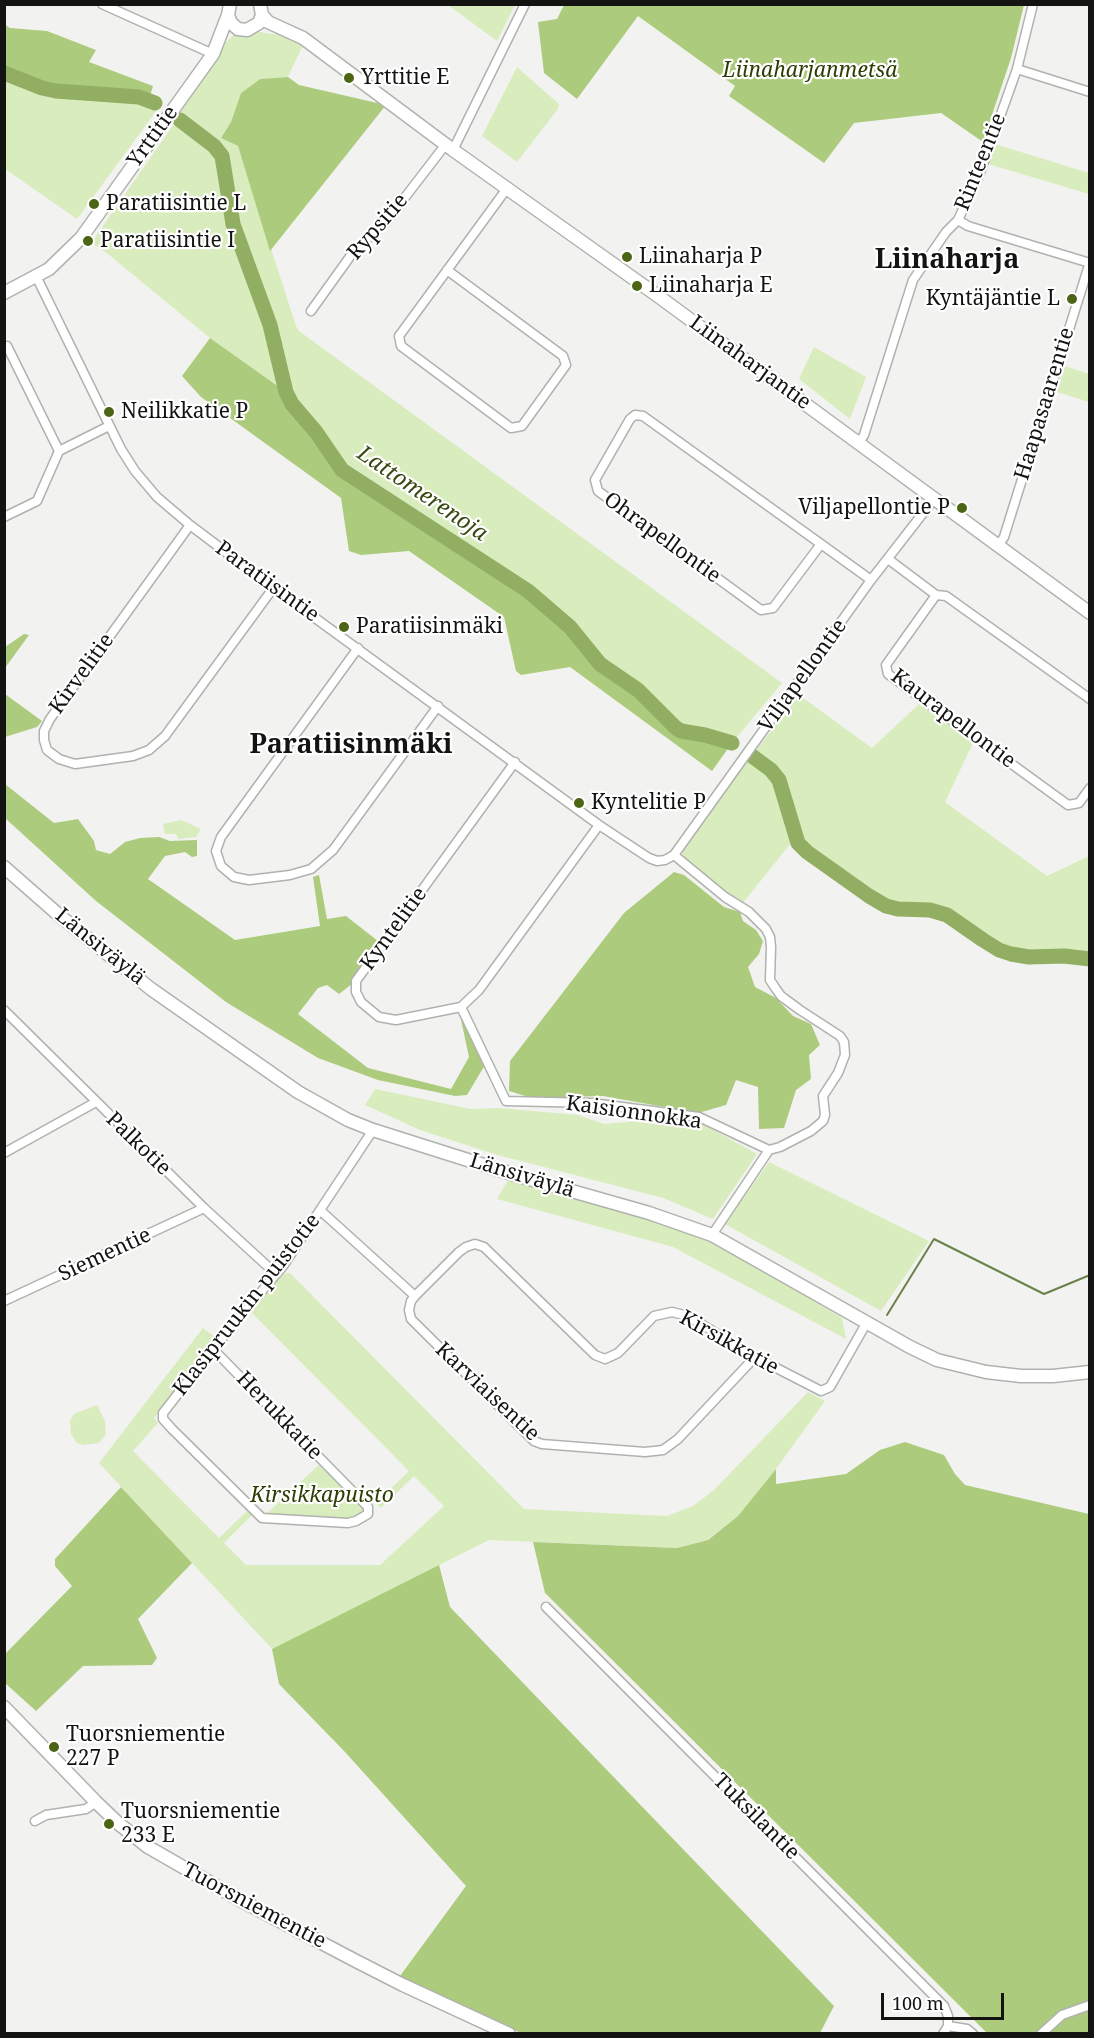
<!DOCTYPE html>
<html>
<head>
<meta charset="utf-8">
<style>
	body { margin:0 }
	#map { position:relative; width:1094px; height:2038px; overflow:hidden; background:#f2f3f0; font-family:"Noto Serif",serif }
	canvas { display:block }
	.frame { position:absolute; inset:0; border:6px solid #131412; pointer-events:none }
	.scale { position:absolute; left:881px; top:1993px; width:123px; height:27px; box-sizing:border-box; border:3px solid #131412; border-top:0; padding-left:8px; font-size:18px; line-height:21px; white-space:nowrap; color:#131412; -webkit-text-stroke:4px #fff; paint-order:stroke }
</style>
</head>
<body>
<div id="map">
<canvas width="1094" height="2038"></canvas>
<div class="frame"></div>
<div class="scale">100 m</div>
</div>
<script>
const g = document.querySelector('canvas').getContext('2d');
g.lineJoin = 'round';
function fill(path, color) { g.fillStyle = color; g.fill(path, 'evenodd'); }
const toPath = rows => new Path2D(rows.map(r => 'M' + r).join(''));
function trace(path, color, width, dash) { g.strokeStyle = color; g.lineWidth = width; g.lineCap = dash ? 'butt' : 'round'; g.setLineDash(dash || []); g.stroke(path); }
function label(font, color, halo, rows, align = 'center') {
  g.font = font + ' "Noto Serif",serif'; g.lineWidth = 4.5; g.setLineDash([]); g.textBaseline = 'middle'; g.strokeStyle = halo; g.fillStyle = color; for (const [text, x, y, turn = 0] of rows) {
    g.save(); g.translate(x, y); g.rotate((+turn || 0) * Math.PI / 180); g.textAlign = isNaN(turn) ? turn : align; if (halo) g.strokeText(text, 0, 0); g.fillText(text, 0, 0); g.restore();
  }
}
fill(toPath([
	[448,5,514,4,515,5,497,41],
	[251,30,270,34,291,34,302,47,288,77,260,79,241,93,231,122,221,138,238,146,296,326,299,331,782,683,732,743,705,735,681,731,676,728,638,690,600,664,570,627,528,591,342,470,316,432,292,404,286,392,210,338,103,250,91,243,176,121,195,132,178,117,213,54,238,31],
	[517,67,559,104,558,109,517,162,482,136],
	[5,76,47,92,118,98,148,105,157,110,77,219,5,169],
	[995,144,1089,173,1089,194,988,164],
	[814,347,866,377,850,419,799,379],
	[1065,366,1089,374,1089,402,1057,392],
	[799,695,872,748,919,704,973,743,945,802,1047,876,1089,856,1089,955,1055,951,1029,952,1005,948,984,936,954,913,934,907,899,906,877,898,805,846,800,838,789,796,781,778,770,765,754,753],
	[748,760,768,775,775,782,791,843,742,904,684,859,682,850],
	[181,820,201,829,196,837,178,839,176,834,165,834,163,824],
	[375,1089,471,1109,499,1108,578,1115,604,1124,650,1120,704,1125,757,1154,713,1219,663,1198,494,1154,420,1130,365,1105],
	[769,1162,929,1241,881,1311,725,1224],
	[508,1180,664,1223,703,1237,732,1252,842,1318,846,1339,673,1247,497,1199],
	[290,1273,524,1509,667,1516,693,1506,714,1490,808,1392,825,1401,776,1469,738,1516,707,1540,677,1548,489,1540,272,1649,99,1463,203,1328,216,1338,154,1418,158,1423,133,1451,219,1538,248,1510,252,1515,224,1543,246,1565,380,1565,444,1506,414,1476,381,1508,376,1503,409,1471,251,1312,283,1274],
	[97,1405,105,1421,106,1434,99,1443,83,1445,77,1443,71,1434,70,1421,74,1414],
	[323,1461,368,1507,356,1521,262,1518]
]), '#d9ecbe');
fill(toPath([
	[564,5,564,4,1024,5,1011,58,983,142,941,113,854,123,824,163,729,96,735,86,638,16,577,99,544,73,538,22,557,19],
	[4,24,10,28,47,31,96,50,89,62,153,86,150,96,138,93,126,95,97,90,60,88,43,85,5,70],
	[288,77,299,85,386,105,270,251,238,146,221,138,231,122,241,93,260,79],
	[210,338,286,392,292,404,316,432,342,470,528,591,570,627,600,664,638,690,676,728,681,731,705,735,732,743,712,771,570,667,521,675,516,671,504,617,409,551,361,555,349,551,341,498,201,397,182,376],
	[24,634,29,635,5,668,5,647],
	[5,694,42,721,37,727,5,737],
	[5,784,54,823,78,819,94,841,96,850,110,854,125,842,140,838,159,837,170,841,197,840,197,856,192,857,185,852,165,856,148,879,235,940,320,926,313,877,319,875,327,919,346,916,378,941,352,984,339,994,327,985,318,988,298,1014,368,1068,451,1089,469,1057,460,1015,462,1015,485,1065,467,1095,455,1096,378,1080,318,1058,226,1002,96,901,5,818],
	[674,872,684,875,724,907,740,912,743,921,756,930,763,941,759,954,748,967,755,987,776,998,793,1016,811,1024,820,1045,809,1055,811,1079,796,1090,784,1128,759,1129,758,1087,736,1080,726,1105,698,1113,603,1096,532,1098,509,1091,510,1061,624,913],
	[905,1442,944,1455,955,1474,965,1485,1089,1514,1089,2033,987,2033,545,1593,533,1542,677,1548,708,1540,738,1516,776,1469,776,1484,846,1474,880,1450],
	[121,1487,192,1563,138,1619,157,1658,152,1665,83,1666,36,1711,5,1683,5,1654,72,1586,55,1566,55,1559],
	[439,1565,450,1607,834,2006,820,2033,521,2033,451,2002,400,1976,466,1886,345,1752,279,1684,272,1649]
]), '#adcb7d');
trace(toPath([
	[887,1315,934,1239,1044,1294,1090,1275]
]), '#6b804a', 2);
trace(toPath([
	[4,73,42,88,56,91,139,97,155,103],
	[180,120,214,146,222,156,233,224,270,325,286,392,292,404,316,432,342,470,528,591,570,627,600,664,638,690,676,728,681,731,705,735,732,743],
	[752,756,771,770,779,780,798,843,807,852,869,896,886,906,898,909,930,910,947,915,983,940,999,950,1011,954,1029,957,1064,956,1090,959]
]), '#91ae62', 15);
const street = toPath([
	[102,4,213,54],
	[1017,69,1090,92],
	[453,150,525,4],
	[958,220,968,226,1090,263],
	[447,270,563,356,566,365,522,426,511,428,401,346,399,336,508,187],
	[36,276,121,449,135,471,157,497,190,525,263,580,599,825,649,858,657,861,665,860,674,855,871,580,934,499],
	[311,311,354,251,386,222,446,144],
	[7,346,59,451],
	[859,443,864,435,913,280,946,232,958,220,981,170,1017,69,1033,4],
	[4,517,37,501,59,451,109,426],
	[190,525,50,719,44,731,44,740,47,750,59,759,75,764,133,756,149,750,165,736,274,587],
	[821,544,773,608,761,610,598,491,595,480,630,419,635,415,643,416,821,544,871,580],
	[999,545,1004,537,1090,262],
	[888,559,936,595,886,665,888,674,1068,805,1079,803,1090,788],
	[936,595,946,596,1090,699],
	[358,648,221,837,216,851,221,866,234,877,249,880,290,875,311,869,333,850,438,706],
	[515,762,356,981,356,992,361,1002,379,1017,396,1020,461,1007,479,990,599,825],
	[461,1007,506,1101,592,1103,699,1117,769,1150,780,1147,811,1131,823,1121,825,1115,823,1096,838,1073,845,1055,844,1042,840,1036,800,1010,781,996,776,989,770,980,771,947,770,937,766,929,749,912,725,897,674,855],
	[4,1010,204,1208,276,1274],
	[4,1153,96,1102],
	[321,1211,415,1296],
	[712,1235,769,1150],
	[4,1301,204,1208],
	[213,1349,368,1507,368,1514,356,1521,348,1523,262,1518,172,1429,163,1419,163,1413,213,1349,283,1266,373,1130],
	[755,1357,678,1439,663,1450,645,1452,542,1444,534,1441,411,1319,409,1310,411,1301,415,1296,459,1252,466,1247,475,1244,484,1247,595,1355,605,1359,618,1353,654,1316,672,1312,688,1316,755,1357,821,1391,830,1387,867,1322],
	[546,1607,944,2006,948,2016,948,2026,943,2034],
	[35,1821,46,1815,86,1809,96,1802],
	[948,2026,967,2029,973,2034],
	[1041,2034,1062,2015,1090,2005]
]);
const secondary = toPath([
	[230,4,228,15,231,23,238,29,247,30,259,23,262,15,260,4],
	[262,15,268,22,303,38,453,150,658,296,1090,613],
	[4,293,49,269,81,238,213,54,228,15],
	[4,867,60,916,151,989,298,1092,348,1120,373,1130,512,1174,649,1213,712,1235,910,1347,937,1360,986,1372,1021,1376,1053,1376,1090,1372],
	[4,1707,96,1802,119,1824,148,1847,242,1901,356,1961,403,1985,509,2034]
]);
trace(street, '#b0b2ae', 11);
trace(secondary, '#b0b2ae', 15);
trace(street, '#fff', 8);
trace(secondary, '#fff', 12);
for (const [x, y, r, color] of [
	[349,78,6,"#4c6514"],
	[94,204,6,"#4c6514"],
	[88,241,6,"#4c6514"],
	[627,257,6,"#4c6514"],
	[637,286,6,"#4c6514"],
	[1072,299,6,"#4c6514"],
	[109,412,6,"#4c6514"],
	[962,508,6,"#4c6514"],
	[344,627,6,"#4c6514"],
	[579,803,6,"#4c6514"],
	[54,1747,6,"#4c6514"],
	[109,1824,6,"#4c6514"]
]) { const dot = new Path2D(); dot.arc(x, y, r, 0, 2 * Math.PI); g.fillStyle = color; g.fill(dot); trace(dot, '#fff', 2); }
label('italic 21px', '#2c3e03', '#fff', [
	["Liinaharjanmetsä",810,71],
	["Kirsikkapuisto",322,1496]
]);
label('21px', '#131412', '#fff', [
	["Yrttitie E",361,78],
	["Paratiisintie L",106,204],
	["Paratiisintie I",100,241],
	["Liinaharja P",639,257],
	["Liinaharja E",649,286],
	["Kyntäjäntie L",1060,299,"right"],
	["Neilikkatie P",121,412],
	["Viljapellontie P",950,508,"right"],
	["Paratiisinmäki",356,627],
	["Kyntelitie P",591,803],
	["Tuorsniementie",66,1735],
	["227 P",66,1759],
	["Tuorsniementie",121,1812],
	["233 E",121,1836]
], 'left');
label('21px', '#131412', '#fff', [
	["Yrttitie",153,137,-54],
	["Rinteentie",981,162,-68],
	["Rypsitie",378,227,-49],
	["Liinaharjantie",750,363,36],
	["Haapasaarentie",1045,404,-73],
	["Ohrapellontie",662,538,36],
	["Paratiisintie",267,582,36],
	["Kirvelitie",82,674,-54],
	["Viljapellontie",803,676,-54],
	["Kaurapellontie",953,719,37],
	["Kyntelitie",394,929,-54],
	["Länsiväylä",100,947,39],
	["Kaisionnokka",634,1113,8],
	["Palkotie",138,1144,44],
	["Länsiväylä",522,1176,17],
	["Siementie",105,1255,-25],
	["Klasipruukin puistotie",247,1305,-52],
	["Kirsikkatie",729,1343,29],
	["Karviaisentie",487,1392,43],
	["Herukkatie",279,1416,46],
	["Tuksilantie",756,1817,45],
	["Tuorsniementie",254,1906,28]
]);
label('italic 22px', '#384a12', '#fff', [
	["Lattomerenoja",422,494,34]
]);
label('bold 27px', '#131412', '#fff', [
	["Liinaharja",947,260],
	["Paratiisinmäki",351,745]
]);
</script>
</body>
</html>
